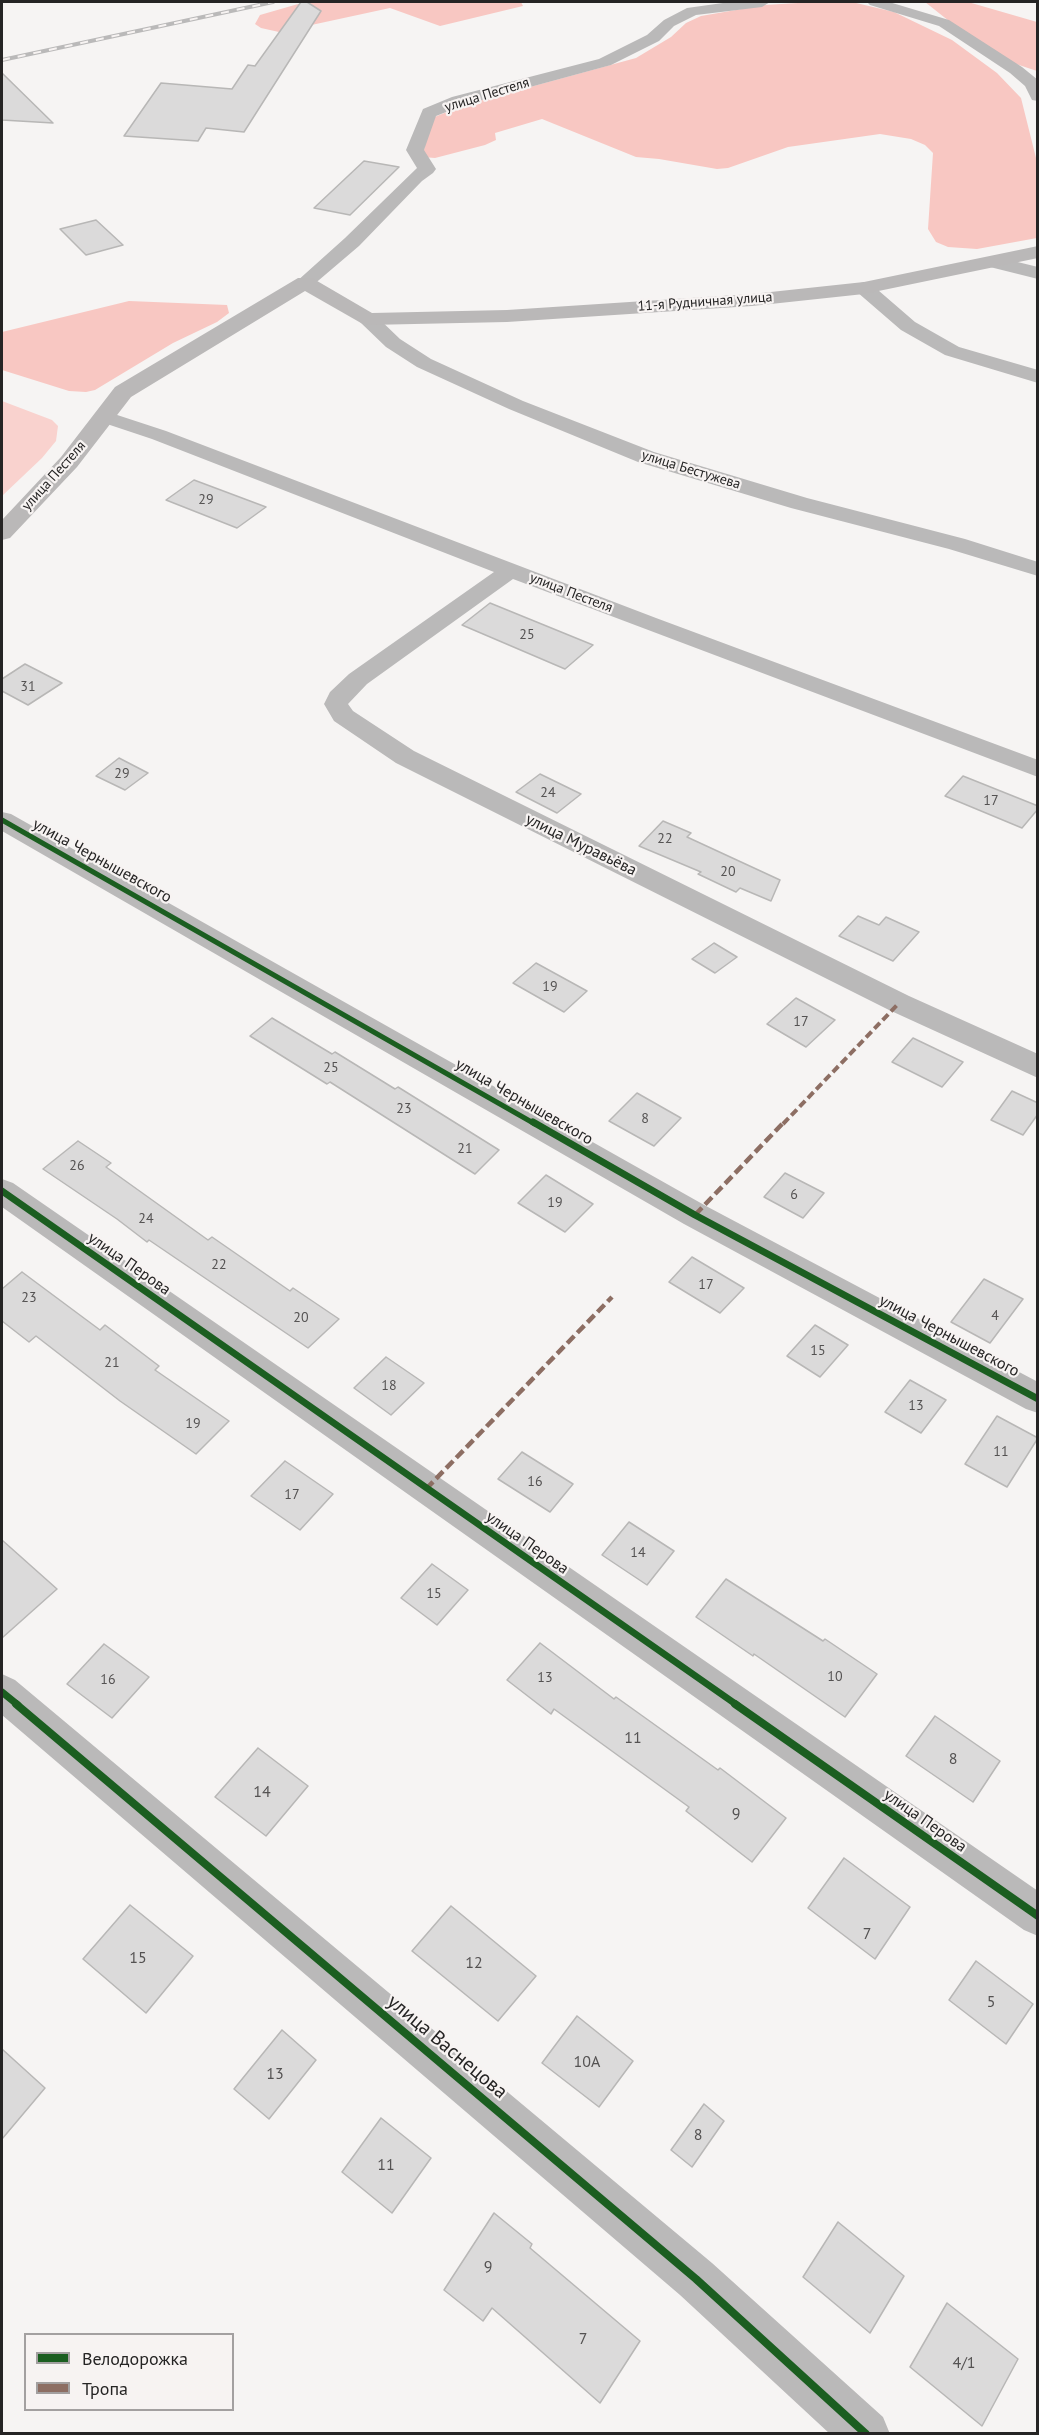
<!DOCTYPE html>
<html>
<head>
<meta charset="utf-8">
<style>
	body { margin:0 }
	#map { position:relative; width:1039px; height:2435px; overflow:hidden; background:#f6f4f3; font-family:"PT Sans",sans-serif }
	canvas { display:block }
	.frame { position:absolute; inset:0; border:3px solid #252424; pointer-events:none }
	.legend { position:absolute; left:24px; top:2333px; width:210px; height:78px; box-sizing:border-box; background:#f7f3f2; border:2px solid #a3a0a0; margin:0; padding:8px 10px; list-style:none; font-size:18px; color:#252424 }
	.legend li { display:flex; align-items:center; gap:12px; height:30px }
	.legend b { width:30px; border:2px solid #a3a0a0 }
</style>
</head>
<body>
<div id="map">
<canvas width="1039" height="2435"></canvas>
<div class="frame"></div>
<ul class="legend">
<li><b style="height:8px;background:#1b5e20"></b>Велодорожка</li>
<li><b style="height:8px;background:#8d6e63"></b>Тропа</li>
</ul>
</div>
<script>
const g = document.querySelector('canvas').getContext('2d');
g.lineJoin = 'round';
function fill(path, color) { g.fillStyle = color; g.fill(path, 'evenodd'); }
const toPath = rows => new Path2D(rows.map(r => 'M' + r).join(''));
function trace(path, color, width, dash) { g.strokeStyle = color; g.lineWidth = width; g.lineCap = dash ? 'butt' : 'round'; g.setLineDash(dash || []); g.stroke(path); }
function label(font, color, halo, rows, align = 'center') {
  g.font = font + ' "PT Sans",sans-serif'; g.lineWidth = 4.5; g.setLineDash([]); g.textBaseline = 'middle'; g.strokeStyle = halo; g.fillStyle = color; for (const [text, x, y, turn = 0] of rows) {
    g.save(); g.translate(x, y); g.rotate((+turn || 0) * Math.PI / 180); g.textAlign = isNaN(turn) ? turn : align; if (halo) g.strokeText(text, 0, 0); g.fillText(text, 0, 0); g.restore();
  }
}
fill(toPath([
	[2,401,52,420,58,426,56,441,42,458,2,496]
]), '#f9d2ce');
fill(toPath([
	[305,2,521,2,523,6,440,26,390,8,279,32,261,28,255,24,260,15],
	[814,2,852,2,894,12,952,40,997,73,1021,98,1037,162,1037,238,977,249,948,247,936,242,928,229,933,153,925,145,911,139,880,134,788,147,728,168,717,169,659,159,636,157,542,119,495,133,496,140,485,145,435,158,422,157,432,118,464,105,636,58,671,37,686,23,701,16,765,5],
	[925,2,968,2,1037,22,1037,71,1010,62,954,25],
	[129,301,227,305,229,313,217,322,173,343,95,390,86,392,69,391,2,370,2,332]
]), '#f8c7c2');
const building = toPath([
	[301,2,307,2,321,11,244,132,206,128,198,141,124,136,161,83,232,89,248,65,255,66,301,2],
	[2,73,53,123,2,120,2,73],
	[364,161,399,167,350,215,314,208,364,161],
	[96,220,123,245,86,255,60,229,96,220],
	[194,480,266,507,237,528,166,500,194,480],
	[490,603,593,645,565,669,462,625,490,603],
	[25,664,62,683,28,705,2,691,2,679,25,664],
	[119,758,148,773,125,790,96,776,119,758],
	[540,774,581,794,557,813,516,792,540,774],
	[963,776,1038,806,1038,809,1022,828,945,796,963,776],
	[663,821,691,833,687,837,780,880,771,901,740,888,736,892,698,874,701,872,639,846,663,821],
	[858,916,879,925,886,917,919,932,893,961,839,936,858,916],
	[714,943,737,957,715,973,692,959,714,943],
	[536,963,587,991,564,1012,513,983,536,963],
	[796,998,835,1020,806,1047,767,1024,796,998],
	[272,1018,332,1054,335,1052,395,1089,398,1087,499,1150,475,1174,330,1082,327,1084,250,1036,272,1018],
	[913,1038,963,1062,942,1087,892,1062,913,1038],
	[1012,1091,1038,1103,1038,1114,1023,1135,991,1120,1012,1091],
	[637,1093,681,1118,654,1146,609,1121,637,1093],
	[78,1141,111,1163,106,1167,208,1240,212,1237,290,1291,293,1288,339,1319,308,1348,149,1240,147,1242,117,1219,43,1169,78,1141],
	[785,1173,824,1193,803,1218,764,1197,785,1173],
	[546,1175,593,1204,565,1232,518,1203,546,1175],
	[692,1257,744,1288,720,1313,669,1282,692,1257],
	[22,1272,100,1330,105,1325,159,1366,155,1370,229,1421,196,1454,120,1401,36,1336,29,1342,2,1321,2,1289,22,1272],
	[984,1279,1023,1299,990,1343,951,1322,984,1279],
	[815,1325,848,1345,820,1377,787,1356,815,1325],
	[386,1357,424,1383,391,1415,354,1388,386,1357],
	[910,1380,946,1400,921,1433,885,1412,910,1380],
	[997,1416,1038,1438,1007,1487,965,1464,997,1416],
	[522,1452,573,1484,550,1512,498,1479,522,1452],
	[285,1461,333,1494,300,1530,251,1496,285,1461],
	[629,1522,674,1551,647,1585,602,1555,629,1522],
	[2,1540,57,1589,2,1638,2,1540],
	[432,1564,468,1590,437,1625,401,1598,432,1564],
	[726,1579,823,1641,825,1639,877,1674,845,1717,754,1654,753,1656,696,1617,726,1579],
	[540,1643,614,1699,616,1697,718,1770,720,1768,786,1818,752,1862,686,1811,689,1807,554,1709,551,1714,507,1680,540,1643],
	[104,1644,149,1677,112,1718,67,1684,104,1644],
	[935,1716,1000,1761,973,1802,906,1756,935,1716],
	[258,1748,308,1786,266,1836,215,1797,258,1748],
	[844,1858,910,1907,875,1959,808,1908,844,1858],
	[130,1905,193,1956,146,2013,83,1959,130,1905],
	[451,1906,536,1976,498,2021,412,1951,451,1906],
	[976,1961,1033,2004,1006,2044,949,2000,976,1961],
	[577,2016,633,2061,599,2107,542,2063,577,2016],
	[282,2030,316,2060,269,2119,234,2089,282,2030],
	[2,2049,45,2088,2,2139,2,2049],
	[704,2104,724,2121,692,2167,671,2150,704,2104],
	[381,2118,431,2158,392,2213,342,2172,381,2118],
	[494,2213,532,2244,530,2248,640,2341,600,2403,492,2308,483,2321,444,2290,494,2213],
	[838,2222,904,2276,870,2333,803,2277,838,2222],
	[947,2303,1018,2359,982,2426,910,2367,947,2303]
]);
fill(building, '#dbdada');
trace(building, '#b8b7b6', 1.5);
fill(toPath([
	[730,2,770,2,762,7,696,15,674,26,659,41,611,65,464,105,436,116,424,150,436,169,433,173,422,181,359,246,312,286,298,286,296,282,345,238,417,168,406,150,423,109,452,97,599,59,647,35,664,20,687,8,730,2],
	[867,2,889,2,949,20,1022,67,1038,80,1038,101,1032,100,1025,86,1010,73,939,26,870,5,867,2],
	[993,256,1038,267,1038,279,986,266,984,262,986,258,993,256],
	[864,282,871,284,915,322,959,347,1038,370,1038,383,945,355,901,330,857,292,854,288,857,284,864,282],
	[368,313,375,315,400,339,431,359,523,401,654,452,807,498,965,539,1038,562,1038,576,949,549,791,508,638,462,509,409,417,367,386,347,361,323,358,319,361,315,368,313],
	[105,411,166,431,656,618,1038,760,1038,777,513,579,367,684,348,704,353,711,414,751,909,996,1038,1054,1038,1078,889,1010,396,763,334,721,324,704,330,692,349,674,494,572,152,439,98,421,95,417,98,413,105,411],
	[2,812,11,814,706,1206,1038,1382,1038,1413,1026,1409,684,1224,2,831,2,812],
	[2,1179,13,1183,1038,1891,1038,1936,1024,1930,2,1207,2,1179],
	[2,1674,15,1680,712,2263,883,2417,890,2434,830,2434,680,2295,2,1715,2,1674]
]), '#bab9b9');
fill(toPath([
	[1038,246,1038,258,864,294,752,306,507,322,368,325,361,323,305,291,131,397,77,467,10,538,2,540,2,520,61,457,115,387,298,278,312,278,372,313,507,310,752,294,864,282,1038,246]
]), '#bab8b8');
const rail = toPath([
	[2,60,273,2]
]);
trace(rail, '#bab9b9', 4);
trace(rail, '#f7f3f2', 2, [8]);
trace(toPath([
	[783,1124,899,1003]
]), '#8d6e63', 4, [8, 4]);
trace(toPath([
	[695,1215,784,1122],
	[426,1489,612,1297]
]), '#8d6e63', 4.5, [10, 4.5]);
trace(toPath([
	[2,820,535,1124]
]), '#1b5e20', 5);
trace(toPath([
	[533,1122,695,1215,1038,1399],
	[2,1191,737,1705],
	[2,1692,18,1705]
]), '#1b5e20', 7);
trace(toPath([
	[16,1704,696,2279,866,2434],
	[735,1704,1038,1916]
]), '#1b5e20', 8);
label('14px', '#252424', '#f7f3f2', [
	["улица Пестеля",487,95,-17],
	["11-я Рудничная улица",705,302,-4],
	["улица Бестужева",691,470,17],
	["улица Пестеля",54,476,-48],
	["улица Пестеля",571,593,21]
]);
label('14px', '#545252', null, [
	["29",206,500],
	["25",527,635],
	["31",28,687],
	["29",122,774],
	["24",548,793],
	["17",991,801],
	["22",665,839],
	["20",728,872],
	["19",550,987],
	["17",801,1022],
	["25",331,1068],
	["23",404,1109],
	["8",645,1119],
	["21",465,1149],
	["26",77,1166],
	["6",794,1195],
	["19",555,1203],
	["24",146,1219],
	["22",219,1265],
	["17",706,1285],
	["23",29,1298],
	["4",995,1316],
	["20",301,1318],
	["15",818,1351],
	["21",112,1363],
	["18",389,1386],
	["13",916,1406],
	["19",193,1424],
	["11",1001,1452],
	["16",535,1482],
	["17",292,1495],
	["14",638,1553],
	["15",434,1594],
	["10",835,1677],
	["13",545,1678],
	["16",108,1680]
]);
label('16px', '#252424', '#f7f3f2', [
	["улица Муравьёва",581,845,26],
	["улица Чернышевского",102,861,29],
	["улица Чернышевского",524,1102,30],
	["улица Перова",129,1264,35],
	["улица Чернышевского",949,1336,28],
	["улица Перова",527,1543,35],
	["улица Перова",925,1821,35]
]);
label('16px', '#545252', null, [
	["11",633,1738],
	["8",953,1759],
	["14",262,1792],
	["9",736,1814],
	["7",867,1934],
	["15",138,1958],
	["12",474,1963],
	["5",991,2002],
	["10А",587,2062],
	["13",275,2074],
	["8",698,2135],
	["11",386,2165],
	["9",488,2267],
	["7",583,2339],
	["4/1",964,2363]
]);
label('20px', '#252424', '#f7f3f2', [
	["улица Васнецова",447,2047,40]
]);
</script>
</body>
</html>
